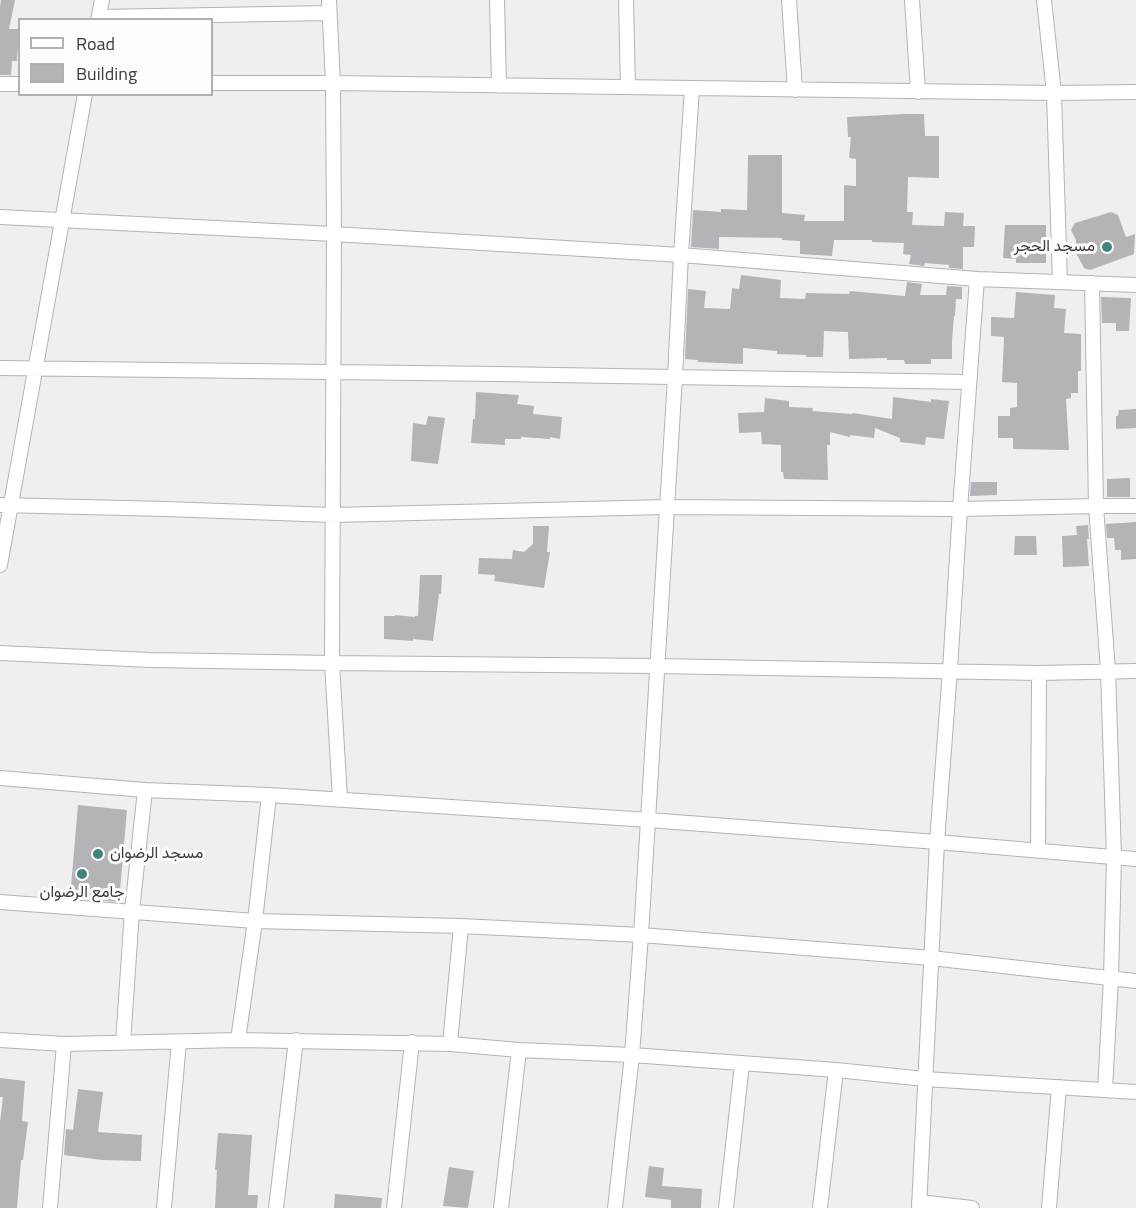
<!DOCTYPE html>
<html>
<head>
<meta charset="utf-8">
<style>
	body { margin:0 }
	#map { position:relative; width:1136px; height:1208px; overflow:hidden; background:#f1eef2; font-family:"Titillium Web",sans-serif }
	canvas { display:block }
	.legend { position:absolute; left:18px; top:18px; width:195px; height:78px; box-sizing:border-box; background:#fefcff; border:2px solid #b0afb1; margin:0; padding:8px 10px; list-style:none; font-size:18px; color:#3c3b3c }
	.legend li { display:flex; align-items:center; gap:12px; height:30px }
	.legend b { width:30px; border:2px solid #b0afb1 }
</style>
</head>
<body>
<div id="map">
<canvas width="1136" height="1208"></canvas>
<ul class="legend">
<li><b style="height:8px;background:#fff"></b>Road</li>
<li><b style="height:16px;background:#b4b3b8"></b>Building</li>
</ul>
</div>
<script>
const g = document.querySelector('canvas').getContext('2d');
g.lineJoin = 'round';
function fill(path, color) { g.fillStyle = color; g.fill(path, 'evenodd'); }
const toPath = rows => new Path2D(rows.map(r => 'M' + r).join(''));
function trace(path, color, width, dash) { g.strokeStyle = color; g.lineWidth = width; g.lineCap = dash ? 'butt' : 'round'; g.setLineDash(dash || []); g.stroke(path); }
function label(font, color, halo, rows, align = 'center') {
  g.font = font + ' "Titillium Web",Vazirmatn,sans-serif'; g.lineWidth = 6; g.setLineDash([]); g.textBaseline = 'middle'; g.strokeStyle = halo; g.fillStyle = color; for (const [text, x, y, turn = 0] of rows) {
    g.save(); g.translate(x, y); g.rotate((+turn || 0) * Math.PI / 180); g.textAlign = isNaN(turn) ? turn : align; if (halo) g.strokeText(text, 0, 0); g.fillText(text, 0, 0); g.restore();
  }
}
fill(toPath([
	[1,0,15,0,9,29,19,29,17,61,12,61,11,75,0,75,0,7],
	[905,114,924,114,925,136,939,136,939,178,908,177,907,212,913,212,912,225,944,226,945,212,964,213,963,226,975,226,974,247,963,247,963,269,949,268,949,265,925,263,924,266,909,264,911,255,903,254,904,243,872,242,872,240,834,240,832,256,800,254,800,241,782,240,782,238,719,237,719,249,691,247,693,210,721,212,721,209,747,210,748,155,782,155,782,213,805,215,804,221,844,221,844,185,856,186,856,159,849,158,851,137,848,137,847,117],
	[1111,212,1118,215,1126,237,1135,234,1134,254,1090,270,1084,268,1075,251,1076,240,1071,230,1075,223],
	[1005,225,1046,225,1046,263,1016,263,1016,259,1003,258],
	[741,275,781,280,780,298,805,299,806,293,849,294,850,291,905,296,907,282,922,284,920,295,946,295,947,286,962,287,962,299,956,299,955,316,954,316,952,340,952,359,931,359,931,364,905,364,904,360,887,360,887,358,849,359,848,332,824,331,823,357,806,357,806,355,777,354,777,351,743,348,743,364,698,362,698,360,685,359,688,289,706,291,704,308,730,309,732,288,739,289],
	[1016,292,1055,295,1054,308,1066,309,1064,333,1081,334,1081,371,1078,371,1078,393,1071,393,1071,398,1066,399,1069,450,1013,449,1013,438,998,438,998,416,1010,416,1010,408,1017,407,1017,383,1002,382,1004,337,991,336,991,317,1014,318],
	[1101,297,1131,298,1129,331,1116,331,1116,323,1102,323],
	[476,392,519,395,517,404,534,406,533,414,562,417,560,439,550,437,550,439,521,437,521,439,505,439,505,445,471,443,473,419,475,419],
	[893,397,931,402,931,399,949,401,944,439,926,437,925,445,900,442,900,438,875,428,874,438,850,435,850,437,830,432,830,445,827,445,828,480,784,479,783,472,781,472,781,445,762,444,761,432,739,433,738,413,764,412,765,398,789,401,789,407,813,408,812,411,852,414,853,413,892,419],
	[1136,409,1136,428,1116,429,1116,416,1118,416,1119,410],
	[428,416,445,418,438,464,411,461,413,423,426,425],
	[1130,478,1130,497,1107,497,1107,479],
	[971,482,997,482,997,495,970,496],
	[1136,522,1136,559,1121,560,1121,550,1115,550,1114,538,1107,538,1106,524],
	[1088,525,1089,539,1087,539,1089,566,1063,567,1062,536,1077,535,1076,526],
	[533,526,549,526,547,552,550,552,544,588,494,581,495,575,478,574,479,558,512,559,513,550,524,552,533,544],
	[1015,536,1036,536,1037,555,1014,555],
	[420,575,442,575,441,594,439,594,433,641,413,639,413,641,384,639,384,616,395,616,395,615,415,617,415,616,418,616],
	[78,805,127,810,119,902,70,898],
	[0,1078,25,1081,22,1121,28,1122,23,1160,21,1160,17,1208,0,1208,0,1122,3,1097,0,1097],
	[78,1089,103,1092,98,1132,142,1135,141,1161,102,1160,64,1155,66,1129,73,1130],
	[218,1133,252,1135,248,1195,258,1195,257,1208,215,1208,217,1170,215,1170],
	[649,1166,664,1168,662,1186,702,1189,701,1208,671,1208,671,1200,645,1197],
	[449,1167,474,1171,468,1208,443,1206],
	[335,1194,382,1198,381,1208,334,1208]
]), '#b4b3b8');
const minor = toPath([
	[329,0,333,83,334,234,332,663,340,799],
	[497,0,499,86],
	[626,0,628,87],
	[789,0,795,90],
	[912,0,918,92],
	[1044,0,1054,93,1060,282],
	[99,17,329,13],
	[98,20,102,0],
	[212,83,333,83,1054,93,1136,92],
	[0,84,20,84],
	[0,217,334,234,681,255,977,279,1136,285],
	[1092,283,1096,506,1108,671,1114,857,1111,978,1105,1090],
	[0,368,497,374,969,382],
	[0,505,166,509,332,515,667,507,960,509,1096,506,1136,506],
	[0,565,85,94],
	[0,653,150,660,332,663,657,666,1039,673,1136,671],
	[0,778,145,790,269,795,649,820,937,842,1136,859],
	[1038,850,1039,673],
	[0,902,255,921,461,926,641,935,931,958,1136,981],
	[0,1040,64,1044,238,1040,450,1044,519,1050,632,1055,836,1070,925,1079,1136,1092],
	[238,1040,255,921,269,795],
	[123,1043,132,911,145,790],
	[450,1044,461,926],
	[919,1202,972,1208],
	[50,1208,64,1044],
	[164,1208,179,1042],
	[276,1208,296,1040],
	[394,1208,412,1042],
	[501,1208,519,1050],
	[615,1208,632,1055,641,935,675,377,681,255,692,88],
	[726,1208,742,1064],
	[820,1208,836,1070],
	[919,1208,937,842,950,670,960,509,977,279],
	[1049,1208,1059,1087]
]);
trace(minor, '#b5b2b6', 16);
trace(minor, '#fff', 14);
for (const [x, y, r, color] of [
	[1107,247,6,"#40857c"],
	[98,854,6,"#40857c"],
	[82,874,6,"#40857c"]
]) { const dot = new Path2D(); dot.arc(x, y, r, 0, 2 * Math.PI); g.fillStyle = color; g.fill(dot); trace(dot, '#fefcff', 2); }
label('16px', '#3c3b3c', '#fefcff', [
	["مسجد الحجر",1095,247],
	["مسجد الرضوان",110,854,"left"],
	["جامع الرضوان",82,893,"center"]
], 'right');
</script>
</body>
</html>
